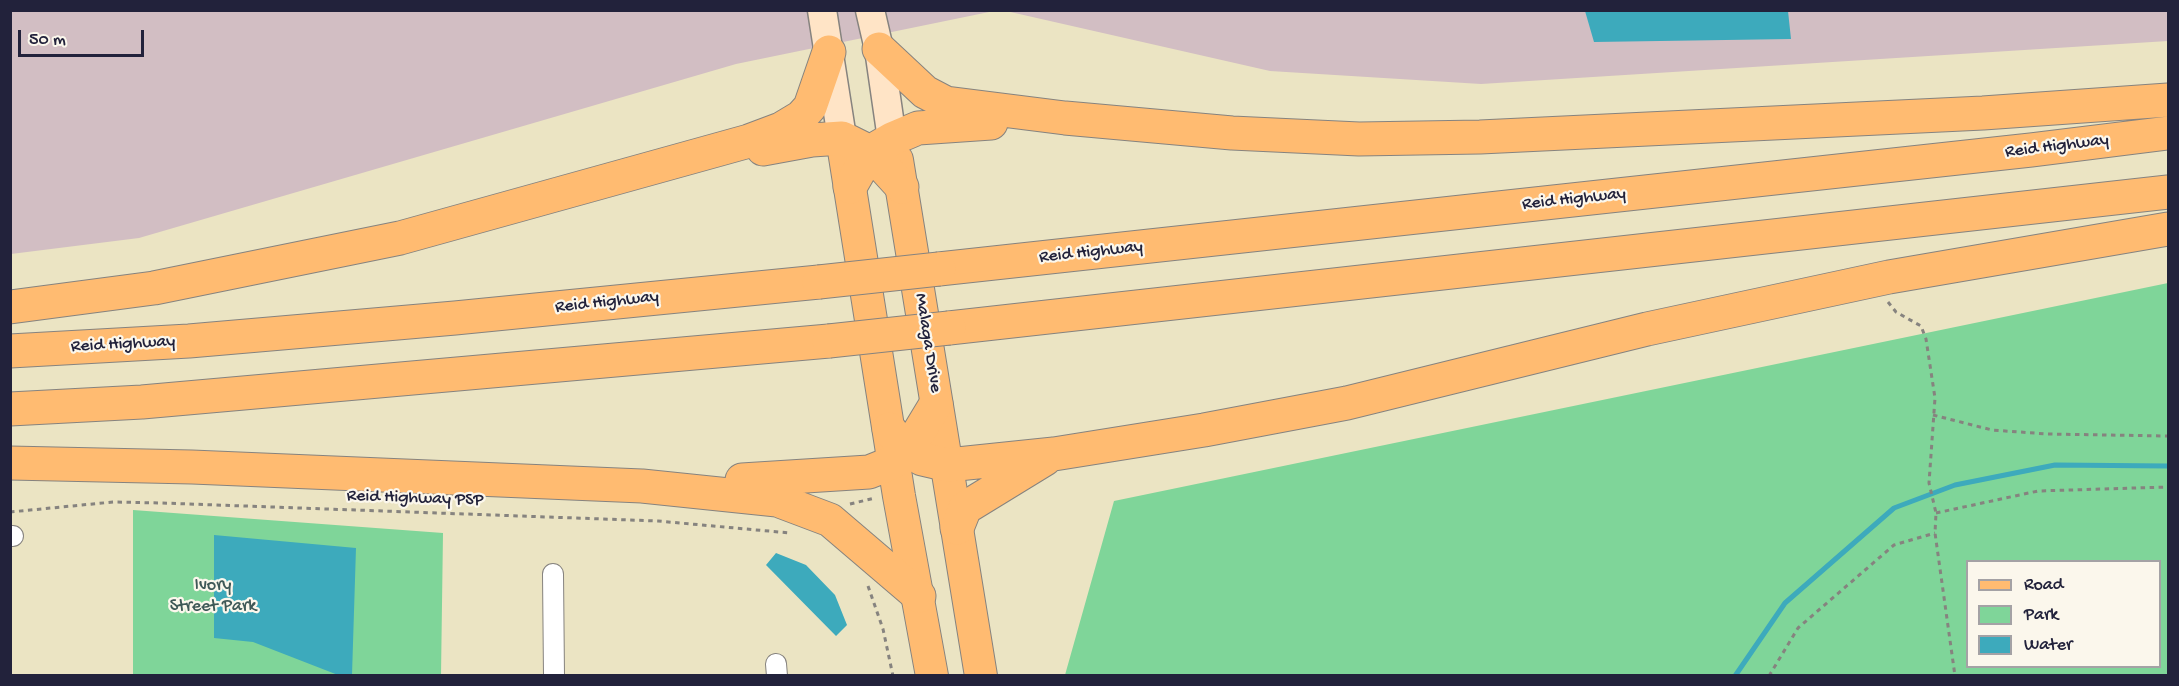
<!DOCTYPE html>
<html>
<head>
<meta charset="utf-8">
<style>
	body { margin:0 }
	#map { position:relative; width:2179px; height:686px; overflow:hidden; background:#ebe4c3; font-family:"Gochi Hand",sans-serif }
	canvas { display:block }
	.frame { position:absolute; inset:0; border:12px solid #22223b; pointer-events:none }
	.legend { position:absolute; left:1966px; top:560px; width:195px; height:108px; box-sizing:border-box; background:#fbf7ec; border:2px solid #a4a2a5; margin:0; padding:8px 10px; list-style:none; font-size:18px; color:#22223b }
	.legend li { display:flex; align-items:center; gap:12px; height:30px }
	.legend b { width:30px; border:2px solid #a4a2a5 }
	.scale { position:absolute; left:18px; top:30px; width:126px; height:27px; box-sizing:border-box; border:3px solid #22223b; border-top:0; padding-left:8px; font-size:18px; line-height:21px; white-space:nowrap; color:#22223b; -webkit-text-stroke:4px #fbf7ec; paint-order:stroke }
</style>
</head>
<body>
<div id="map">
<canvas width="2179" height="686"></canvas>
<div class="frame"></div>
<ul class="legend">
<li><b style="height:8px;background:#ffbb71"></b>Road</li>
<li><b style="height:16px;background:#7fd599"></b>Park</li>
<li><b style="height:16px;background:#3daabc"></b>Water</li>
</ul>
<div class="scale">50 m</div>
</div>
<script>
const g = document.querySelector('canvas').getContext('2d');
g.lineJoin = 'round';
function fill(path, color) { g.fillStyle = color; g.fill(path, 'evenodd'); }
const toPath = rows => new Path2D(rows.map(r => 'M' + r).join(''));
function trace(path, color, width, dash) { g.strokeStyle = color; g.lineWidth = width; g.lineCap = dash ? 'butt' : 'round'; g.setLineDash(dash || []); g.stroke(path); }
function label(font, color, halo, rows, align = 'center') {
  g.font = font + ' "Gochi Hand",sans-serif'; g.lineWidth = 4.5; g.setLineDash([]); g.textBaseline = 'middle'; g.strokeStyle = halo; g.fillStyle = color; for (const [text, x, y, turn = 0] of rows) {
    g.save(); g.translate(x, y); g.rotate((+turn || 0) * Math.PI / 180); g.textAlign = isNaN(turn) ? turn : align; if (halo) g.strokeText(text, 0, 0); g.fillText(text, 0, 0); g.restore();
  }
}
fill(toPath([
	[2168,10,2168,41,1481,84,1270,71,1006,11],
	[10,11,994,11,736,64,139,238,11,254]
]), '#d2bec3');
fill(toPath([
	[2168,283,2168,675,1065,675,1114,501],
	[1968,562,2160,562,2160,666,1968,666],
	[133,510,443,533,441,675,133,675]
]), '#7fd599');
fill(toPath([
	[1585,11,1788,11,1791,39,1594,42],
	[214,535,356,548,352,675,338,675,253,642,214,638],
	[776,553,806,565,835,595,847,625,836,636,766,565]
]), '#3daabc');
trace(toPath([
	[1735,676,1785,603,1894,508,1955,485,2055,465,2168,466]
]), '#3daabc', 5);
const street = toPath([
	[10,536,13,536],
	[553,574,554,676],
	[776,664,777,676]
]);
const secondary = toPath([
	[822,10,842,138],
	[870,10,879,49,892,139]
]);
const primary = toPath([
	[842,138,899,496,932,676],
	[897,160,981,676]
]);
const highway = toPath([
	[879,49,925,92,946,103,1065,118,1232,133,1359,139,1480,137,1983,113,2168,100],
	[763,149,812,140,842,138,870,152,902,187],
	[850,187,870,152,892,139,918,128,991,123],
	[939,269,2031,150,2168,133],
	[10,307,154,288,400,238,749,141,781,129,801,117,810,107,829,52],
	[949,328,2168,192],
	[10,351,189,341,455,318,819,282],
	[10,409,142,402,829,341],
	[889,429,905,449,922,459,948,465,1054,454,1204,430,1347,403,1647,329,1889,277,2168,229],
	[10,463,192,467,642,486,777,500,830,520,919,596],
	[742,480,869,472,894,462,919,432,936,404],
	[957,528,965,508,1045,459]
]);
trace(street, '#86837f', 22);
trace(secondary, '#86837f', 31);
trace(primary, '#86837f', 34);
trace(highway, '#86837f', 35);
trace(toPath([
	[1888,302,1896,312,1921,326,1926,339,1935,398,1929,483,1936,513,1935,533,1955,676],
	[1933,415,1992,430,2047,434,2168,436],
	[850,504,875,498],
	[10,512,113,502,162,503,658,521,790,533],
	[1936,513,2038,491,2168,487],
	[868,586,883,629,893,676],
	[1769,676,1798,628,1894,545,1935,533]
]), '#86837f', 3, [4.5, 4.5]);
trace(street, '#fff', 20);
trace(secondary, '#ffe4c6', 28);
trace(primary, '#ffbb71', 32);
trace(highway, '#ffbb71', 33);
const highwayBridge = toPath([
	[819,282,939,269],
	[829,341,949,328]
]);
trace(highwayBridge, '#86837f', 35, []);
trace(highwayBridge, '#ffbb71', 33);
label('18px', '#22223b', '#fbf7ec', [
	["Reid Highway",2057,147,-7],
	["Reid Highway",1574,200,-6],
	["Reid Highway",1091,253,-6],
	["Reid Highway",607,303,-6],
	["Malaga Drive",927,343,81],
	["Reid Highway",123,345,-3],
	["Reid Highway PSP",415,499,2]
]);
label('18px', '#3e5857', '#fbf7ec', [
	["Ivory",213,586],
	["Street Park",213,607]
]);
</script>
</body>
</html>
